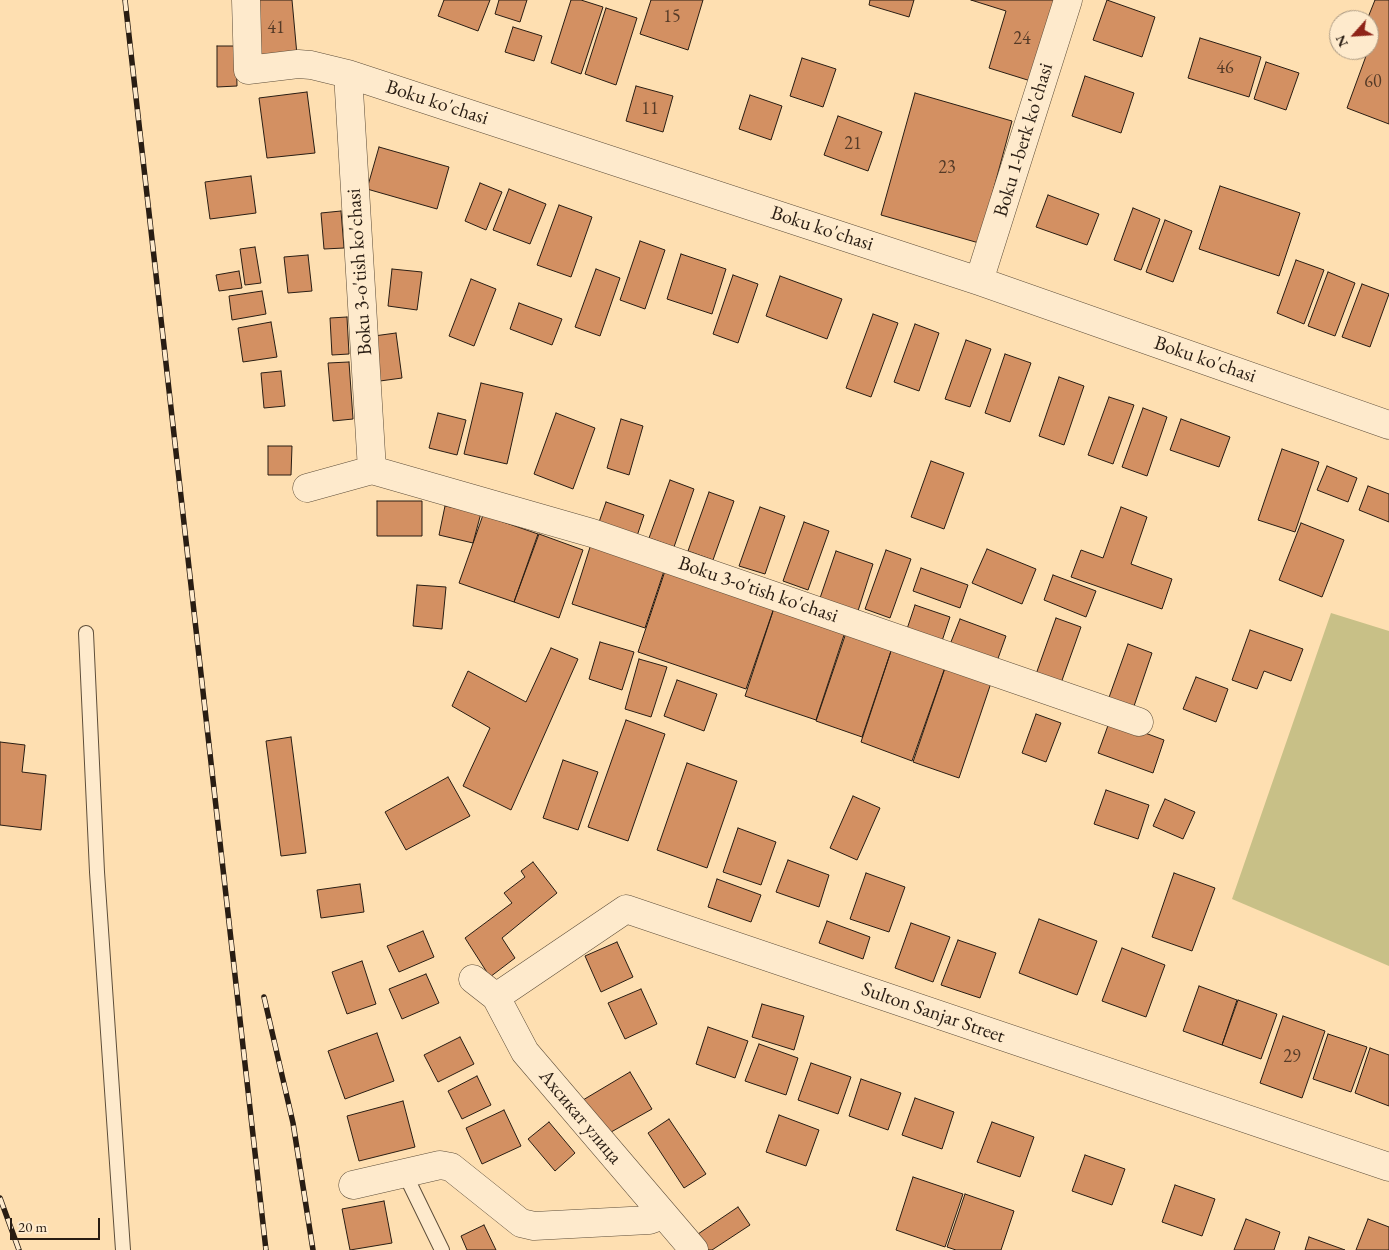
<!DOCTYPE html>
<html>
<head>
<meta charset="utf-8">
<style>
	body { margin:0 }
	#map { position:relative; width:1389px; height:1250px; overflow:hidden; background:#fedfb1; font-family:"EB Garamond",serif }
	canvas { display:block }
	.north { position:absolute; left:1329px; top:10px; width:50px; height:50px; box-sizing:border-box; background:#feeacc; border:1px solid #a99882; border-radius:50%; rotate:244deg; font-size:14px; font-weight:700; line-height:20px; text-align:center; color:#291d13 }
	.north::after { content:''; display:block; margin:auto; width:18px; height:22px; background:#8f2418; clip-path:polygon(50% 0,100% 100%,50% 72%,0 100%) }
	.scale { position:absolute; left:10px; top:1218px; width:90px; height:22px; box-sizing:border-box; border:2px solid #291d13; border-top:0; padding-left:6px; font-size:15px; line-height:18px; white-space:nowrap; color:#291d13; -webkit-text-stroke:4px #feeacc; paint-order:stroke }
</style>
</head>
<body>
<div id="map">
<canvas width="1389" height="1250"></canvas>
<div class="north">N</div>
<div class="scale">20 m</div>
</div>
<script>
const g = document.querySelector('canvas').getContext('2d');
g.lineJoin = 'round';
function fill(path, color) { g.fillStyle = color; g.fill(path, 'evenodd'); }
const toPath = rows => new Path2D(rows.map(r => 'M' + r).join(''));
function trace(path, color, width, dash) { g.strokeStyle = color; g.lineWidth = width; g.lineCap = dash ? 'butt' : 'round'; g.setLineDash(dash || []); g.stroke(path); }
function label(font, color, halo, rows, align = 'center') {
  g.font = font + ' "EB Garamond",serif'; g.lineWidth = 4.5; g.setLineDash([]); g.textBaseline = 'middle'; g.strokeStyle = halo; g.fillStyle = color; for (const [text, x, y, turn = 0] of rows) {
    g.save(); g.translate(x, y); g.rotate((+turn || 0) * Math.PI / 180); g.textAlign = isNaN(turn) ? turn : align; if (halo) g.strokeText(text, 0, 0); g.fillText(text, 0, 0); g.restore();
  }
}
fill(toPath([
	[1331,613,1389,631,1389,966,1232,899]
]), '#c8c087');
const building = toPath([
	[255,0,292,0,297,55,260,58,255,0],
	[444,0,490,0,478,31,438,16,444,0],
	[499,0,527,0,520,22,495,14,499,0],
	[571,0,581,0,603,7,581,74,551,63,571,0],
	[651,0,703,0,688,50,640,34,651,0],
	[870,0,914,0,909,17,869,5,870,0],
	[971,0,1059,0,1034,82,989,68,1006,11,971,0],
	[1107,0,1155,17,1142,57,1093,40,1107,0],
	[1375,0,1389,0,1389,124,1347,108,1366,56,1355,52,1356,50,1369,50,1369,20,1367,20,1375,0],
	[606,8,637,18,616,85,585,74,606,8],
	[513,27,542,36,534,61,505,52,513,27],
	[1200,38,1261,57,1249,97,1188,78,1200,38],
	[217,46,236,46,237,86,217,87,217,46],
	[802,58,836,69,823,107,790,96,802,58],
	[1266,62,1299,73,1286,110,1254,99,1266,62],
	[1085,76,1134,93,1121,133,1072,116,1085,76],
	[636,86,673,96,663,132,626,121,636,86],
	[307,92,315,153,267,158,259,98,307,92],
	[915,93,1012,121,979,243,881,215,915,93],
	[750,95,782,106,771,140,739,129,750,95],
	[838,116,882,132,868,171,824,155,838,116],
	[379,147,449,167,437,209,367,189,379,147],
	[251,176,256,213,210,219,205,182,251,176],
	[480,183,502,192,486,230,465,221,480,183],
	[1220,186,1300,213,1279,276,1199,249,1220,186],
	[509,189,546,204,530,244,493,230,509,189],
	[1048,195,1099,214,1087,245,1036,227,1048,195],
	[559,205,592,217,571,277,537,265,559,205],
	[1133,208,1160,219,1141,270,1114,260,1133,208],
	[341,211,344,248,324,249,321,213,341,211],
	[1165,220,1192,231,1173,282,1146,272,1165,220],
	[640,241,665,250,645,309,620,300,640,241],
	[255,247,261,283,245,285,240,249,255,247],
	[681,254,726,269,712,314,667,299,681,254],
	[308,255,312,291,288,293,284,257,308,255],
	[1296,260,1324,270,1304,324,1277,313,1296,260],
	[392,269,422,272,417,310,388,306,392,269],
	[596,269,620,278,600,336,575,327,596,269],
	[239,271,242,288,219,291,216,275,239,271],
	[1328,272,1355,283,1335,336,1308,326,1328,272],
	[733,275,758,284,738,343,713,334,733,275],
	[780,276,842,299,827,339,766,316,780,276],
	[471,279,496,289,474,346,449,336,471,279],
	[1362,284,1389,294,1370,347,1342,337,1362,284],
	[262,291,266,314,232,320,229,296,262,291],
	[519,303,562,319,552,345,510,329,519,303],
	[873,314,898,323,871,397,846,388,873,314],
	[347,317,349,354,332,355,330,318,347,317],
	[271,322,277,357,243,362,238,328,271,322],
	[915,324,939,333,919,391,894,382,915,324],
	[396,333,402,378,380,381,374,336,396,333],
	[966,340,991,349,970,407,945,399,966,340],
	[1005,354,1031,363,1010,422,985,413,1005,354],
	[349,362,353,419,333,421,328,363,349,362],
	[281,371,285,406,264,408,261,373,281,371],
	[1059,377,1084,386,1064,445,1039,436,1059,377],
	[481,383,523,393,507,464,464,454,481,383],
	[1109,397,1134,405,1113,464,1088,455,1109,397],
	[1143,408,1167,417,1147,476,1122,467,1143,408],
	[438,413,466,420,457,455,429,448,438,413],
	[556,413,595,428,573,489,534,474,556,413],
	[621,419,643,426,629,475,607,468,621,419],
	[1181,419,1230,437,1219,467,1170,450,1181,419],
	[268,446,292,446,291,475,268,475,268,446],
	[1282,449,1319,462,1295,532,1258,520,1282,449],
	[931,461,964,473,944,529,911,517,931,461],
	[1327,466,1357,478,1348,502,1317,490,1327,466],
	[670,480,694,489,674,547,649,538,670,480],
	[1368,486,1389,494,1389,522,1359,510,1368,486],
	[709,492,734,501,713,560,688,551,709,492],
	[377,501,422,501,422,536,377,536,377,501],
	[606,502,644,515,636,539,598,525,606,502],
	[445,506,481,513,473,543,439,535,445,506],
	[760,507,785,516,765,574,739,566,760,507],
	[1121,507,1147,517,1131,564,1172,579,1162,609,1071,577,1081,550,1103,558,1121,507],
	[483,515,538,534,514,602,459,583,483,515],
	[804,522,829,531,808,590,783,581,804,522],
	[1301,523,1344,540,1322,597,1279,580,1301,523],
	[539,534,583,550,559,618,514,602,539,534],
	[592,541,666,565,645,628,572,604,592,541],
	[987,549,1036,569,1022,604,972,583,987,549],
	[886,550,911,559,890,618,865,609,886,550],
	[836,551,873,564,857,614,819,601,836,551],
	[667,565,776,602,746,689,638,652,667,565],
	[921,568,968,585,960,608,913,591,921,568],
	[1053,575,1096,591,1086,617,1044,600,1053,575],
	[417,585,446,587,442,629,413,626,417,585],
	[776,602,847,626,816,720,745,696,776,602],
	[915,605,950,617,941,644,906,632,915,605],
	[1056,618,1081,627,1060,686,1035,677,1056,618],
	[960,619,1006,636,996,664,949,647,960,619],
	[848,627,894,642,862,737,816,721,848,627],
	[1250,630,1303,649,1291,681,1264,671,1257,689,1232,680,1250,630],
	[600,642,634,652,622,690,589,679,600,642],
	[894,642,947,662,912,761,861,742,894,642],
	[1128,644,1152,653,1132,712,1107,703,1128,644],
	[551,648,578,659,511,810,463,786,490,728,452,706,468,671,526,702,551,648],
	[639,659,667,667,651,717,625,709,639,659],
	[947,662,993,677,959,778,913,762,947,662],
	[1196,677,1228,689,1216,722,1183,709,1196,677],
	[677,680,717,694,704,731,664,716,677,680],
	[1036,714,1061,723,1046,762,1022,753,1036,714],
	[626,720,665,734,628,841,588,827,626,720],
	[1110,720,1164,740,1153,773,1098,753,1110,720],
	[291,737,306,853,281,856,266,741,291,737],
	[0,742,25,745,22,772,46,775,41,830,0,825,0,742],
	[563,760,598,772,578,830,543,818,563,760],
	[687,763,737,781,707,868,657,850,687,763],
	[448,777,470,816,406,850,385,812,448,777],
	[1106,790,1149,805,1138,839,1094,824,1106,790],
	[853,796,880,808,857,860,830,848,853,796],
	[1165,799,1195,812,1183,839,1153,826,1165,799],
	[738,828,776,842,761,885,723,872,738,828],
	[788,860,829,875,819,907,776,892,788,860],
	[533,862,557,893,502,938,515,958,490,977,465,938,512,903,504,893,525,877,521,871,533,862],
	[866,873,905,887,889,932,850,919,866,873],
	[1174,873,1215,888,1192,951,1152,937,1174,873],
	[717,879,761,895,751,922,708,907,717,879],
	[360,884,364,912,321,918,317,890,360,884],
	[1039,919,1097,941,1077,995,1019,973,1039,919],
	[827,921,870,937,863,959,819,943,827,921],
	[911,923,950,937,933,982,895,968,911,923],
	[423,931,434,957,399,972,387,946,423,931],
	[958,940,996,953,980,998,941,985,958,940],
	[617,942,633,977,601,992,585,956,617,942],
	[1122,948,1165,965,1146,1017,1102,1001,1122,948],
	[362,961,376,1004,347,1014,332,972,362,961],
	[426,974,439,1003,402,1019,389,989,426,974],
	[1199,986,1237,1000,1222,1045,1183,1031,1199,986],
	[641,989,657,1024,625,1039,608,1003,641,989],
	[1238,1000,1277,1014,1261,1059,1222,1045,1238,1000],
	[762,1004,804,1016,794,1050,752,1037,762,1004],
	[1283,1016,1325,1031,1302,1098,1260,1083,1283,1016],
	[708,1027,748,1041,735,1078,696,1064,708,1027],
	[377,1033,394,1081,345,1099,328,1051,377,1033],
	[1328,1034,1367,1047,1351,1092,1313,1079,1328,1034],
	[460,1037,474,1064,438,1082,424,1055,460,1037],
	[759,1044,798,1058,786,1095,745,1081,759,1044],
	[1370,1048,1389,1055,1389,1106,1355,1093,1370,1048],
	[811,1063,851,1077,838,1114,798,1100,811,1063],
	[630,1072,652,1109,604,1136,583,1100,630,1072],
	[477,1076,491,1105,462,1119,448,1091,477,1076],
	[861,1079,901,1093,888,1130,849,1116,861,1079],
	[915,1098,954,1112,942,1149,902,1135,915,1098],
	[403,1101,415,1147,359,1161,347,1116,403,1101],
	[504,1110,521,1146,482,1164,466,1128,504,1110],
	[779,1115,819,1130,806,1166,766,1152,779,1115],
	[669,1119,706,1174,684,1188,648,1133,669,1119],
	[549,1122,575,1153,555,1171,528,1139,549,1122],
	[992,1122,1034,1137,1020,1177,977,1162,992,1122],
	[1085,1155,1125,1169,1112,1205,1072,1191,1085,1155],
	[913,1177,963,1194,945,1247,896,1230,913,1177],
	[1175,1185,1215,1199,1202,1236,1162,1222,1175,1185],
	[965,1194,1014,1211,1001,1250,956,1250,947,1247,965,1194],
	[384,1201,392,1243,350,1250,342,1209,384,1201],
	[738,1207,750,1225,712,1250,708,1250,698,1234,738,1207],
	[1246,1219,1280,1232,1274,1250,1234,1250,1246,1219],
	[1368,1219,1389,1227,1389,1250,1356,1250,1368,1219],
	[484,1225,496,1250,467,1250,461,1236,484,1225],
	[1309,1237,1345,1250,1305,1250,1309,1237]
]);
fill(building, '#d39062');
trace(building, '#291d13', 1);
const lane = toPath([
	[86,633,97,872,123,1250],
	[404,1172,442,1250]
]);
const street = toPath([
	[246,0,248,70,298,64,311,65,348,74,979,281,1389,425],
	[348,74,372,470],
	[979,281,1068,0],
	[307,488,372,470,592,533,1139,722],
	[473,979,496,997,525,1052,694,1250],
	[496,997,626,909,1389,1167],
	[353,1185,440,1165,451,1167,521,1223,534,1226,649,1220,663,1215]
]);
trace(lane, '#5e4e3a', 16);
trace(street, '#5e4e3a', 29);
trace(lane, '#feeacc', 14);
trace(street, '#feeacc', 28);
const rail = toPath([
	[125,0,266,1250],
	[264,997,293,1123,313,1250],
	[0,1198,19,1250]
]);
trace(rail, '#291d13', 5.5);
trace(rail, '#feeacc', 4, [11]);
label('18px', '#543a27', null, [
	["15",672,17],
	["41",276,28],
	["24",1022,39],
	["46",1225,68],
	["60",1373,82],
	["11",650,109],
	["21",853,144],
	["23",947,168],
	["29",1292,1057]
]);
label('20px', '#291d13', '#feeacc', [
	["Boku ko'chasi",437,103,18],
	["Boku 1-berk ko'chasi",1024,140,-73],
	["Boku ko'chasi",822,229,18],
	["Boku 3-o'tish ko'chasi",360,272,-94],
	["Boku ko'chasi",1205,360,19],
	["Boku 3-o'tish ko'chasi",758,590,19],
	["Sulton Sanjar Street",933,1013,19],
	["Ахсикат улица",580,1117,50]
]);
</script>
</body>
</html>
